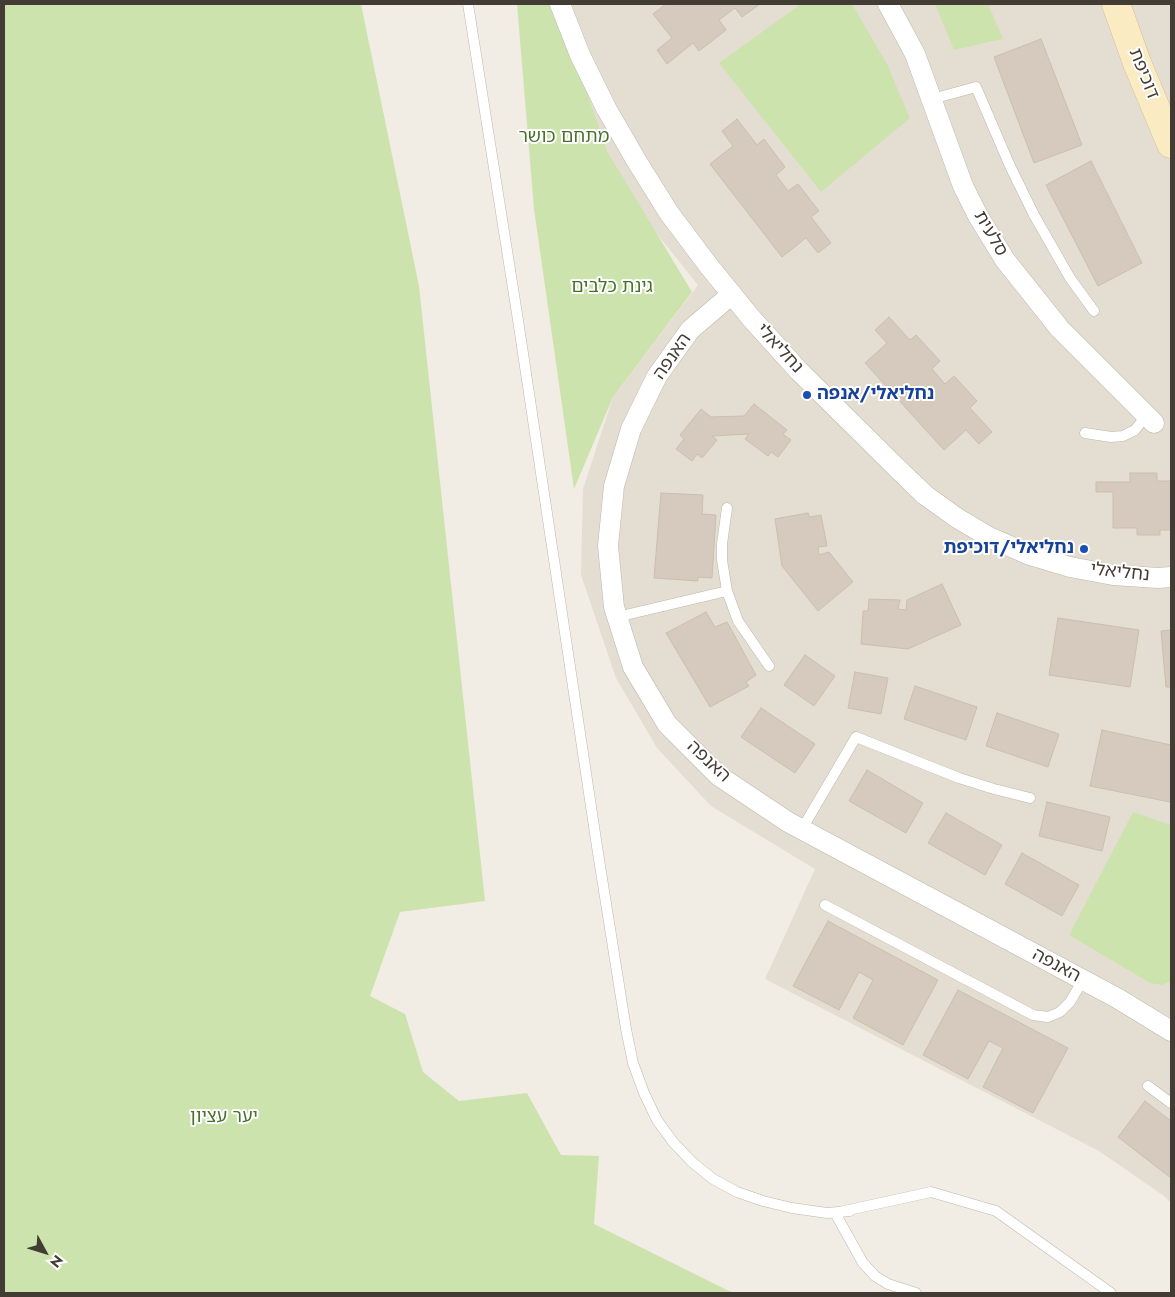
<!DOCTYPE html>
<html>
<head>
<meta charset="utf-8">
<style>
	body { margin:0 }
	#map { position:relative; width:1175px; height:1297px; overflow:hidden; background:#f1ece4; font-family:Jost,sans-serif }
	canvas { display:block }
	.frame { position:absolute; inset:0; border:5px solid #423c34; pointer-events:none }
	.north { position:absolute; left:20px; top:1227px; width:50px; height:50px; -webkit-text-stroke:4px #fff; paint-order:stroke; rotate:129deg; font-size:14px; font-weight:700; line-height:20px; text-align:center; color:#423c34 }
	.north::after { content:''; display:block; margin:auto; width:18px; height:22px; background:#423c34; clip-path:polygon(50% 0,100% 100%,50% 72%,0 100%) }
</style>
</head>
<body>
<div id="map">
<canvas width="1175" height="1297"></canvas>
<div class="frame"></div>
<div class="north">N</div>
</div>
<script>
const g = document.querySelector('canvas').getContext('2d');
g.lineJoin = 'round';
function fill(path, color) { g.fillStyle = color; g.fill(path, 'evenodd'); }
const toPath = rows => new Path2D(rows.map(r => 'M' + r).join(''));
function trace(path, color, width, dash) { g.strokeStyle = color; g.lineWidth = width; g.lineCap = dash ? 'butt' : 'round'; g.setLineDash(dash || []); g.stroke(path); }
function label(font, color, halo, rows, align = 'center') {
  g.font = font + ' Jost,"Noto Sans Hebrew",sans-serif'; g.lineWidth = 4; g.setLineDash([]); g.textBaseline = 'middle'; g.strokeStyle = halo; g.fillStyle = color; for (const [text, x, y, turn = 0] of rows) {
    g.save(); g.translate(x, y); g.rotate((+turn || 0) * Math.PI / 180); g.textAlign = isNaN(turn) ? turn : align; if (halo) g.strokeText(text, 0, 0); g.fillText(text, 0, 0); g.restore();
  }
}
fill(toPath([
	[551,4,1171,4,1171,1203,1164,1196,1099,1151,765,979,815,869,711,806,657,748,616,678,581,575,583,489,613,397,698,285,645,219,602,142]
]), '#e4ded2');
fill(toPath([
	[4,4,361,4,419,286,485,901,400,912,370,996,405,1014,423,1072,459,1101,527,1093,561,1155,599,1156,594,1224,733,1293,4,1293],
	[517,4,557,4,607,151,692,292,613,397,574,489,534,209],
	[801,4,852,4,887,64,910,118,821,192,719,63],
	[935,4,988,4,1003,39,954,50],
	[1133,812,1171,825,1171,981,1162,985,1150,983,1069,935]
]), '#cde3ae');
const building = toPath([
	[666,4,760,4,742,17,735,8,719,20,726,30,699,51,693,43,667,64,657,50,672,38,653,14,666,4],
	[1041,39,1082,145,1034,163,994,57,1041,39],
	[737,119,757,145,764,139,785,167,776,175,788,191,798,184,819,211,811,217,831,243,818,253,806,238,782,257,710,164,733,146,722,131,737,119],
	[1091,161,1142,263,1098,286,1046,185,1091,161],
	[889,317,910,340,916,335,940,361,932,369,945,384,954,376,977,401,970,408,992,432,979,444,966,430,944,450,865,363,887,343,875,330,889,317],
	[754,404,787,430,783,434,791,440,778,457,771,452,768,456,745,439,749,434,712,436,717,440,702,458,697,454,692,461,676,449,684,439,680,435,701,409,711,417,744,416,754,404],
	[1130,473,1157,473,1157,481,1171,481,1171,530,1160,530,1160,535,1137,535,1137,528,1113,528,1113,492,1096,492,1096,482,1130,482,1130,473],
	[661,493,703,495,702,514,716,515,712,578,698,577,698,581,654,578,661,493],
	[808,513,809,517,821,515,827,546,818,547,819,555,829,552,853,582,818,611,782,566,775,519,808,513],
	[942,584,961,625,908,649,861,644,863,611,868,611,869,599,900,600,898,609,906,610,907,600,942,584],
	[706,612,715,627,727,622,756,675,746,682,749,686,710,707,666,633,706,612],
	[1058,618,1139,630,1130,687,1049,675,1058,618],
	[1171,630,1171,687,1166,687,1161,631,1171,630],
	[805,655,835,676,814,706,784,685,805,655],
	[855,672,888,678,881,714,848,708,855,672],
	[915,686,977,707,966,740,904,719,915,686],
	[761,708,815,744,795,773,741,737,761,708],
	[997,713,1059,734,1048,767,986,746,997,713],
	[1102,730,1171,745,1171,795,1170,802,1090,786,1102,730],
	[867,770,923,803,906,833,849,801,867,770],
	[1047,802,1110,817,1102,851,1039,836,1047,802],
	[946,813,1002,845,985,875,928,843,946,813],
	[1022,853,1079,885,1062,916,1005,884,1022,853],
	[828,921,938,980,903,1045,853,1018,873,980,859,972,839,1010,793,986,828,921],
	[958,990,1068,1048,1033,1113,983,1087,1003,1048,989,1041,968,1079,923,1055,958,990],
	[1145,1101,1171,1121,1171,1178,1118,1137,1145,1101]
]);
fill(building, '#d5cabd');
trace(building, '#ccbfad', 1);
const lane = toPath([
	[468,4,518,320,598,853,626,1029,633,1063,644,1093,657,1120,673,1142,692,1162,713,1179,737,1192,763,1201,792,1208,827,1213,850,1211],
	[932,99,976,87,1010,166,1034,215,1070,278,1094,311],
	[1085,433,1111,437,1123,436,1135,430,1146,416],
	[727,508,722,544,722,560,727,591,738,621,769,666],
	[617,617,727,591],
	[802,829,856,737,959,778,994,789,1030,798],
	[825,905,1033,1015,1048,1017,1060,1012,1070,1002,1083,980],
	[1148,1086,1171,1103],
	[916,1293,888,1284,875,1276,863,1263,835,1213,931,1192,996,1211,1111,1293]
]);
const street = toPath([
	[560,4,580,55,606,108,636,160,669,213,708,265,751,318,799,371,899,470,925,495,957,518,991,538,1030,555,1070,567,1113,575,1158,578,1171,577],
	[888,4,915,54,963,186,978,216,1005,260,1060,329,1154,423],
	[732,294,690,330,657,376,631,429,614,486,608,546,614,607,633,667,667,724,719,776,788,822,1117,998,1171,1031]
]);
const secondary = toPath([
	[1116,4,1137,63,1171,144]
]);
trace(lane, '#beb6aa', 11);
trace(street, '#beb6aa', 21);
trace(secondary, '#cfbd96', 29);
trace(lane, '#fff', 10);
trace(street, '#fff', 20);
trace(secondary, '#fbebc3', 28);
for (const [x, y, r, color] of [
	[807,395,5,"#1a4fb4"],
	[1084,549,5,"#1a4fb4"]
]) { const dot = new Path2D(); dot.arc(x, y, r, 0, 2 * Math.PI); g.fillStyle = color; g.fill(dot); trace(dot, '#fff', 2); }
label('18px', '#423c34', '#fff', [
	["דוכיפת",1143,74,68],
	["סלעית",990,234,60],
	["נחליאלי",779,349,47],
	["האנפה",673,357,-55],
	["נחליאלי",1120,573,6],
	["האנפה",708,762,43],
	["האנפה",1056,966,28]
]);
label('18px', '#48702b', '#fff', [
	["מתחם כושר",564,138],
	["גינת כלבים",612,288],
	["יער עציון",224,1118]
]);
label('bold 18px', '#164399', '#fff', [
	["נחליאלי/אנפה",817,395],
	["נחליאלי/דוכיפת",1074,549,"right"]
], 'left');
</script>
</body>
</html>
